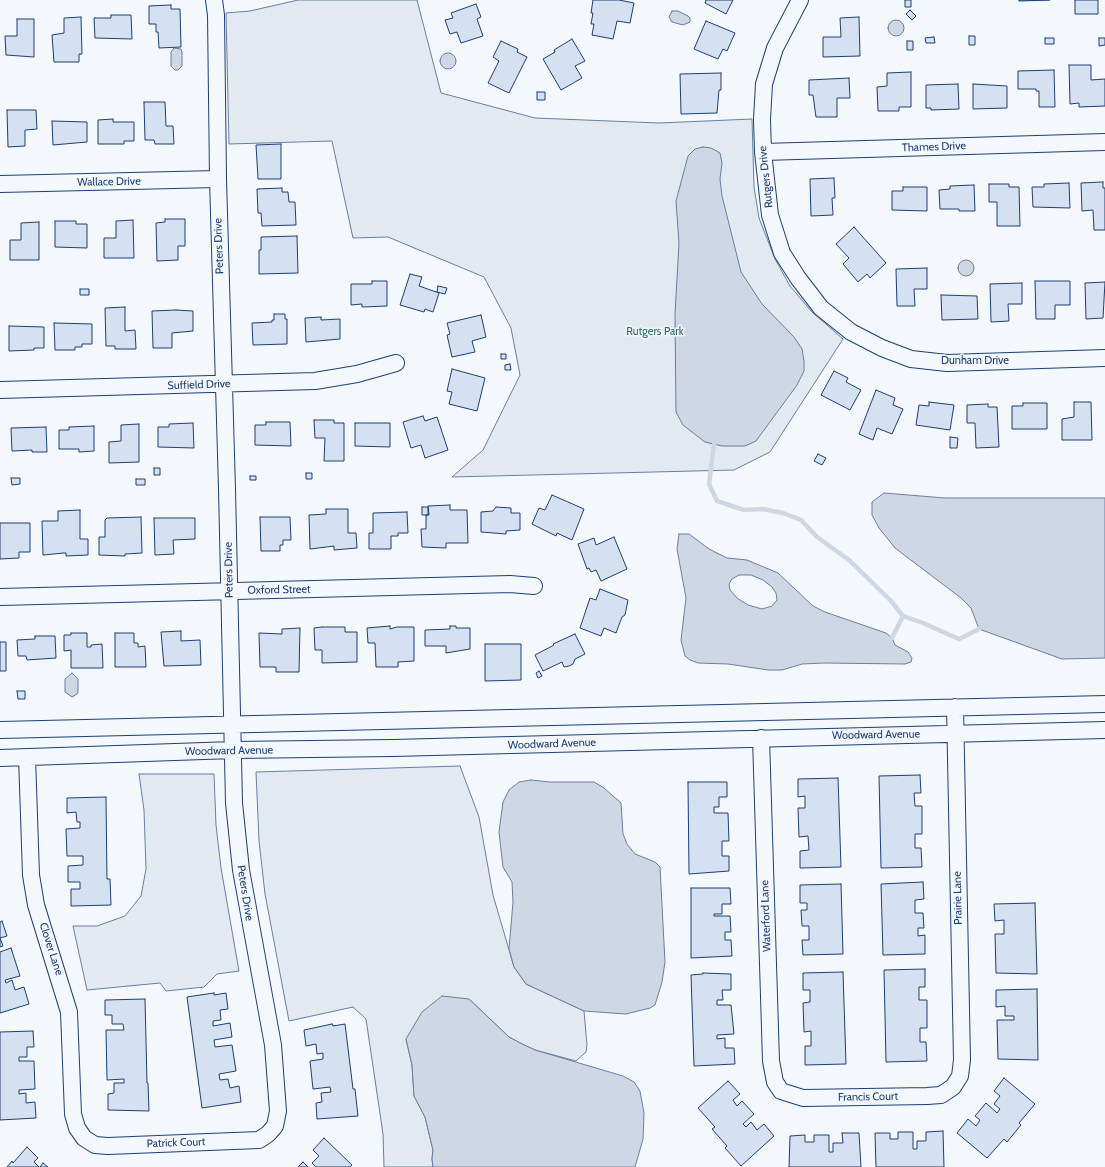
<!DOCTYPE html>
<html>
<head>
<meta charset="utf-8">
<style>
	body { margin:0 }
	canvas { display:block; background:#f4f7fb }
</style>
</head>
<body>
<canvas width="1105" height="1167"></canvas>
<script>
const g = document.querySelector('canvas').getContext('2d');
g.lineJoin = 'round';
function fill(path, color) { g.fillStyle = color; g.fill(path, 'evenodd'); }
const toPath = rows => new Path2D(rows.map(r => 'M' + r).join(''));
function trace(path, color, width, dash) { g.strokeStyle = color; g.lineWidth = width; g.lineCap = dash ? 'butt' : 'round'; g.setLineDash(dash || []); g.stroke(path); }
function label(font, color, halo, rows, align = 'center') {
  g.font = font + ' Cabin,sans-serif'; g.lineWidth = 3; g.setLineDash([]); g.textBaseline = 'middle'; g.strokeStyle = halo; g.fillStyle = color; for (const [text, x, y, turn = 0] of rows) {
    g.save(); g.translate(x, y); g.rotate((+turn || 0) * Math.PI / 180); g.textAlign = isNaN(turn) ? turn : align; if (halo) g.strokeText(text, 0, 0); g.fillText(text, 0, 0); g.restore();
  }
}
const green = toPath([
	[298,0,417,0,441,93,535,118,659,123,752,119,754,187,759,218,775,259,790,286,812,312,843,339,770,452,734,470,452,477,483,450,520,375,511,328,484,277,388,237,353,238,332,141,229,144,226,13,250,11,298,0],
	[460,766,479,817,493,895,514,967,526,984,584,1011,587,1045,586,1052,576,1061,535,1050,520,1043,509,1037,469,999,406,1039,412,1065,414,1096,425,1117,433,1150,432,1159,433,1167,384,1167,383,1134,366,1019,353,1007,289,1021,265,894,259,841,256,772,460,766],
	[139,774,214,774,216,825,221,868,239,971,217,974,204,987,166,991,160,983,87,990,73,926,97,926,125,916,141,896,146,869,144,810,139,774]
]);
fill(green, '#e3e9f0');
trace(green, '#687fa3', 1);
const water = toPath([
	[672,11,678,11,688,16,690,18,690,22,683,25,672,22,669,17,672,11],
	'888 28a8 8 0 1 1 16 0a8 8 0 1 1-16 0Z',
	[174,48,181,49,182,52,182,66,178,70,175,70,171,66,171,52,174,48],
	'440 61a8 8 0 1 1 16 0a8 8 0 1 1-16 0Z',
	[703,147,711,148,720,153,722,163,720,179,722,196,741,272,762,304,794,337,802,349,804,361,804,371,797,385,756,441,745,446,722,446,705,442,683,425,676,412,675,314,679,243,676,201,688,156,695,149,703,147],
	'958 268a8 8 0 1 1 16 0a8 8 0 1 1-16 0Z',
	[884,493,945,498,1105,498,1105,658,1062,659,979,629,971,608,961,598,895,548,879,528,872,515,872,502,884,493],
	[679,534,689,534,709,549,727,558,747,560,778,573,813,606,825,612,886,633,892,638,895,645,908,652,912,658,911,662,905,664,824,663,802,664,782,670,768,670,728,664,698,663,690,660,685,656,681,640,686,598,677,549,679,534],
	[739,575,751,575,763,580,772,587,776,593,777,600,772,606,762,609,748,605,737,598,730,590,729,584,732,579,739,575],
	[72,673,78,679,78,692,77,694,72,697,65,692,65,679,72,673],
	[531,780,550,782,594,782,604,788,621,803,623,834,627,844,635,854,655,862,660,867,665,962,662,982,655,1005,650,1008,626,1014,584,1011,526,984,514,967,509,949,513,902,512,882,503,867,499,832,503,802,509,790,519,782,531,780],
	[442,996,469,999,509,1037,520,1043,535,1050,623,1076,634,1082,640,1091,644,1113,643,1139,635,1167,433,1167,432,1159,433,1150,425,1117,414,1096,412,1065,406,1039,422,1012,442,996]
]);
fill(water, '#cfd7e4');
trace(water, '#687fa3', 1);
trace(toPath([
	[714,444,709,484,717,501,744,510,763,509,783,513,801,520,817,537,849,560,891,601,903,616,923,623,959,639,979,629],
	[892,638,903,616]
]), '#cfd7e4', 4.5);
const building = toPath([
	[593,0,619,0,634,3,630,23,617,21,613,39,592,35,594,24,591,24,593,13,591,13,593,0],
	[706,0,733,0,726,14,705,3,706,0],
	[905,0,911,0,911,7,905,7,905,0],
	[1019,0,1050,0,1019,1,1019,0],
	[1075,0,1098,0,1098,14,1075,14,1075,0],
	[476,4,481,17,477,19,483,36,461,43,457,32,450,34,445,20,453,18,451,13,476,4],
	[171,5,171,9,180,9,181,47,159,48,158,32,156,32,156,24,149,24,149,6,171,5],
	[910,10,916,16,912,20,906,14,910,10],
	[111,15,131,15,132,39,95,38,94,18,111,18,111,15],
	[81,17,82,54,79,54,79,62,54,62,52,35,64,33,64,18,81,17],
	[859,17,860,56,823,57,823,37,841,37,840,18,859,17],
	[17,19,34,19,34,57,6,55,5,36,17,36,17,19],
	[706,21,735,33,727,51,723,49,718,59,694,49,706,21],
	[969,36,975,36,975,45,969,45,969,36],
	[934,37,935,43,926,43,925,38,934,37],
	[1045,38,1054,38,1054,44,1045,44,1045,38],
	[1099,38,1105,38,1105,45,1099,46,1099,38],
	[572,39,585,61,575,66,582,78,561,90,543,59,555,52,554,50,572,39],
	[501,41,518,49,517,52,527,57,509,93,488,83,499,61,493,57,501,41],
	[907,41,913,41,913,50,907,50,907,41],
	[1069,65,1091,65,1091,80,1105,79,1105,106,1079,107,1079,103,1070,104,1069,65],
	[1054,70,1055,107,1039,107,1039,91,1036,91,1036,89,1018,89,1018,71,1054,70],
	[911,72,911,107,899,107,899,111,878,111,877,87,887,86,887,73,911,72],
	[721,73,721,90,719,90,717,113,681,114,680,74,721,73],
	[849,78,850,98,837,98,837,117,816,117,813,95,809,95,809,80,849,78],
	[958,84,959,109,931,110,931,108,926,108,926,85,958,84],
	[973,84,1007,86,1007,108,973,109,973,84],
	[537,92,545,92,545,100,537,100,537,92],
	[144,102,165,102,166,126,173,126,174,144,155,144,154,140,145,140,144,102],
	[7,110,36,110,37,129,25,130,25,146,8,147,7,110],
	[113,119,113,122,134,122,134,141,124,141,124,144,98,144,98,120,113,119],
	[52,121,87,122,87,142,53,145,52,121],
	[281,144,281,179,258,179,256,145,281,144],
	[834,178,835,198,832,198,833,215,811,216,810,179,834,178],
	[1103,182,1103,188,1105,188,1105,230,1094,230,1093,210,1082,211,1081,183,1103,182],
	[1069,183,1070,208,1033,207,1032,187,1044,187,1044,184,1069,183],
	[989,184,1009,184,1009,187,1019,187,1020,226,997,226,997,202,989,202,989,184],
	[974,185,975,211,959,211,959,209,940,209,939,190,950,189,950,186,974,185],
	[903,187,927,187,927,211,892,210,892,191,903,191,903,187],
	[282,188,282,192,288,192,289,202,295,202,296,225,262,226,261,213,258,213,257,189,282,188],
	[165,219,185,219,185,246,178,246,178,260,157,261,156,223,165,222,165,219],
	[133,220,134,258,104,258,104,238,116,238,116,221,133,220],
	[55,221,76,221,76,224,87,224,87,248,55,247,55,221],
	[39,222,39,260,10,260,10,240,21,240,21,223,39,222],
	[854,227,886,263,870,278,867,274,858,282,843,264,849,258,836,244,854,227],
	[297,236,298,273,259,274,259,250,261,250,261,237,297,236],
	[927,268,927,289,914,289,915,306,897,306,896,269,927,268],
	[410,274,422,277,419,286,439,293,433,312,425,309,424,312,400,305,410,274],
	[372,281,387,281,387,306,362,307,362,304,351,305,351,284,372,284,372,281],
	[1035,281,1070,281,1070,305,1055,305,1055,319,1036,319,1035,281],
	[1105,282,1103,318,1086,319,1085,283,1105,282],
	[1022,283,1022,304,1008,304,1009,321,991,322,990,284,1022,283],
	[438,286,447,288,445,294,437,292,438,286],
	[80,289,89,289,89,295,80,295,80,289],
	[941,295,977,296,978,319,942,320,941,295],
	[125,307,125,331,135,330,136,349,115,349,115,346,106,346,105,308,125,307],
	[176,310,193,311,193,331,172,333,172,348,153,348,152,311,176,310],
	[274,314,285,314,285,319,287,319,287,344,253,345,252,323,272,322,272,320,274,320,274,314],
	[481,315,486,337,472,341,475,352,452,357,447,335,450,334,447,323,481,315],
	[321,317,321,320,340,319,340,339,306,342,305,318,321,317],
	[54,323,92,324,92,344,82,344,82,347,75,347,75,350,55,350,54,323],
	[9,326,44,327,44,348,34,348,34,350,9,351,9,326],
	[501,354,506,354,506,359,501,359,501,354],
	[510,364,511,370,505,370,505,365,510,364],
	[452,369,485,378,477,411,449,404,452,392,447,391,452,369],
	[834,371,848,378,846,382,861,390,850,410,821,395,834,371],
	[876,390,895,398,893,405,903,409,892,434,877,428,873,440,859,434,876,390],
	[929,402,954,405,950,430,916,425,919,405,929,406,929,402],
	[1074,402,1091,402,1092,440,1062,440,1062,419,1074,417,1074,402],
	[1023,403,1047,403,1047,429,1012,429,1012,406,1023,406,1023,403],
	[988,404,988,407,997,407,999,447,976,448,975,423,967,423,967,405,988,404],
	[423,416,425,421,437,417,448,450,425,458,421,445,411,448,403,422,423,416],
	[314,420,334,420,334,423,344,423,344,461,324,461,325,438,315,438,314,420],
	[266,422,290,422,291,446,255,445,255,425,266,425,266,422],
	[193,423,194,448,158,447,158,427,169,427,169,424,193,423],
	[355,423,390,423,390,447,355,446,355,423],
	[139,424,139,462,109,463,109,442,121,441,121,425,139,424],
	[94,426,94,451,79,452,79,449,59,449,59,430,69,430,69,427,94,426],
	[46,427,47,452,32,452,32,450,12,451,11,428,46,427],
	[950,437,958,438,957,448,950,448,950,437],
	[818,454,826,458,822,465,814,461,818,454],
	[154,468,160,468,160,475,154,475,154,468],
	[306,473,312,473,312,479,306,479,306,473],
	[250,476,256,476,256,480,250,480,250,476],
	[11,478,20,478,20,484,12,485,11,478],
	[136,479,145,479,145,485,136,485,136,479],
	[552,495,584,509,572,540,557,533,556,536,532,524,539,508,545,510,552,495],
	[450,505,450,510,467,510,468,543,446,543,446,548,422,547,421,529,426,529,426,515,429,515,428,506,450,505],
	[422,507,428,507,428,515,422,515,422,507],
	[496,507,511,508,511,513,520,513,520,530,506,531,506,534,481,532,481,512,493,511,496,507],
	[326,509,348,509,348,533,356,533,357,548,334,550,334,546,310,549,309,515,326,514,326,509],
	[80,510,80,539,88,539,88,555,66,556,66,553,64,553,43,555,42,521,58,521,58,511,80,510],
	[407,512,408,533,398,533,398,536,391,536,391,549,369,549,369,533,373,533,373,513,407,512],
	[141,517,142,553,125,554,125,556,99,555,99,537,105,537,105,520,107,518,141,517],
	[260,517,290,517,291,540,283,540,283,545,280,545,280,551,261,551,260,517],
	[154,518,195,518,195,539,173,540,174,554,155,555,154,518],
	[0,523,30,523,30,552,19,552,19,558,0,559,0,523],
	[614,537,627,569,601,581,596,570,591,572,589,568,587,569,578,544,594,538,596,545,614,537],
	[600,589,628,600,625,615,622,617,616,633,604,628,601,636,580,628,590,598,596,600,600,589],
	[390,626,390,629,397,627,414,627,414,661,398,662,398,667,376,667,375,643,368,643,367,628,390,626],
	[450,626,456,626,456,628,470,628,470,649,446,653,446,646,425,646,425,630,450,629,450,626],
	[322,627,345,627,345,632,357,632,357,662,322,663,322,650,315,650,314,628,322,627],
	[300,628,299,672,276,672,276,667,260,667,259,633,282,634,282,629,300,628],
	[181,631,181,641,200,640,201,665,164,666,161,632,181,631],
	[71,633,87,633,87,647,91,647,91,645,102,644,103,668,71,668,71,650,64,651,64,635,71,635,71,633],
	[115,633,134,633,134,643,138,643,138,647,145,646,146,667,115,667,115,633],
	[575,634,585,654,575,659,573,664,569,666,564,667,562,662,543,671,535,655,554,645,553,644,575,634],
	[35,636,55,636,56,658,27,660,26,656,18,656,17,640,35,639,35,636],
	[0,642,6,642,6,671,0,671,0,642],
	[485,644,521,644,521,680,485,681,485,644],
	[539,671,542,676,538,678,536,673,539,671],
	[17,691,25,691,25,699,18,699,17,691],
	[920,775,921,793,914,793,915,806,922,806,922,834,915,834,915,848,921,848,922,867,881,868,879,776,920,775],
	[838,778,841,867,800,868,800,851,809,850,808,836,799,837,798,808,805,808,805,796,798,797,798,779,838,778],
	[688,782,727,782,727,797,719,797,719,807,714,807,714,813,728,813,729,841,722,841,722,856,729,856,729,871,689,874,688,782],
	[106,797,107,879,110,879,111,905,71,906,71,889,80,889,80,882,68,882,68,866,83,865,83,856,67,856,66,829,80,828,80,822,77,822,76,812,67,813,67,798,106,797],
	[923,882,924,899,915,900,915,913,923,913,924,928,918,928,918,936,925,935,925,954,883,955,881,884,923,882],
	[841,884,843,954,803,955,802,940,809,940,809,926,802,926,801,910,807,910,807,903,800,903,800,885,841,884],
	[691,888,730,888,731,904,722,904,722,914,714,914,714,916,730,916,731,932,725,932,725,940,731,940,732,956,691,958,691,888],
	[1035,903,1037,974,996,973,995,934,1004,934,1004,920,995,921,994,904,1035,903],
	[2,921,7,936,0,938,3,946,0,947,0,922,2,921],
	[11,948,20,976,5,980,6,983,12,980,15,990,24,987,29,1004,0,1013,0,952,11,948],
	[925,969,925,987,919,987,919,1000,927,1000,927,1028,920,1028,920,1042,926,1042,927,1061,886,1062,884,970,925,969],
	[843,972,846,1064,805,1065,805,1046,811,1046,811,1031,804,1032,803,1003,810,1002,810,990,803,990,803,973,843,972],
	[703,973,731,974,731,990,722,990,723,1000,717,1000,717,1005,731,1005,734,1034,717,1035,717,1039,725,1038,725,1048,734,1048,735,1064,694,1066,691,975,703,974,703,973],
	[1037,989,1038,1060,998,1059,997,1020,1014,1020,1014,1016,1005,1016,1005,1006,996,1007,996,990,1037,989],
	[214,993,214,995,226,993,228,1009,220,1010,221,1020,213,1021,213,1026,230,1023,232,1037,214,1040,215,1047,232,1045,236,1071,219,1074,220,1080,228,1079,230,1088,239,1086,241,1102,202,1108,187,997,214,993],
	[145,999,147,1083,148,1083,149,1111,108,1110,108,1094,114,1093,114,1083,124,1083,124,1079,107,1080,106,1030,124,1030,123,1024,112,1024,112,1015,105,1015,105,1000,145,999],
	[332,1024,333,1026,345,1024,353,1089,355,1089,358,1116,317,1119,316,1103,322,1102,321,1093,331,1092,330,1087,313,1089,310,1061,323,1059,323,1053,317,1054,316,1044,306,1046,304,1030,332,1024],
	[33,1031,34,1047,27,1047,27,1057,19,1057,19,1061,34,1061,35,1089,19,1090,19,1094,26,1093,26,1103,35,1102,36,1118,0,1120,0,1032,33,1031],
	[1004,1078,1035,1104,1019,1123,1021,1125,1007,1142,1004,1139,987,1158,957,1133,968,1119,976,1126,980,1120,975,1116,986,1103,997,1113,1000,1109,994,1104,1000,1096,994,1091,1004,1078],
	[728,1081,740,1094,733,1100,737,1106,742,1101,754,1114,743,1124,746,1127,751,1122,757,1130,764,1124,774,1136,741,1166,725,1148,727,1146,712,1129,715,1127,698,1108,728,1081],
	[943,1131,944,1167,876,1167,875,1133,890,1133,890,1139,898,1139,898,1132,913,1132,913,1149,917,1149,917,1141,926,1141,926,1132,943,1131],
	[842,1133,859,1133,861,1167,789,1167,790,1136,805,1135,805,1142,814,1142,814,1135,829,1135,829,1152,833,1152,833,1143,843,1143,842,1133],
	[324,1138,352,1165,350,1167,316,1167,312,1163,319,1156,313,1150,324,1138],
	[27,1147,38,1158,34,1162,39,1167,7,1167,12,1161,13,1163,27,1147],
	[303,1162,308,1167,298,1167,303,1162],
	[43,1163,48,1167,40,1167,43,1163]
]);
fill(building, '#d5e0f0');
trace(building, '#1d3f73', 1);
const minor = toPath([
	[800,0,775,48,764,84,762,119,763,152,770,215,782,253,798,278,821,308,851,332,882,348,911,359,947,363,1105,358],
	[763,152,1105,142],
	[0,184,218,179],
	[0,390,315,381,357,374,396,363],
	[0,597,510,584,534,586],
	[0,730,1105,704],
	[761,738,771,1061,775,1082,781,1091,803,1098,927,1096,941,1095,953,1087,960,1076,962,1060,955,707],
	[27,757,31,875,36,905,69,1012,73,1114,77,1128,84,1138,95,1145,108,1146,259,1140,268,1134,275,1126,278,1111,273,1045,241,870,234,803,227,489,218,179,216,15,214,0],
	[0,758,233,750,393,748,1105,730]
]);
trace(minor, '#1d3f73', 18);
trace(minor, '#f4f7fb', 16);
label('11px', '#1d3f73', '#f4f7fb', [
	["Thames Drive",934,147,-2],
	["Rutgers Drive",766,177,-96],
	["Wallace Drive",109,182,-1],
	["Peters Drive",219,246,-92],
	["Dunham Drive",975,361],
	["Suffield Drive",199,385,-2],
	["Peters Drive",229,570,-91],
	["Oxford Street",279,590,-1],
	["Woodward Avenue",876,735,-1],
	["Woodward Avenue",552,744,-2],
	["Woodward Avenue",229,751,-1],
	["Peters Drive",245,893,81],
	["Prairie Lane",958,898,-91],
	["Waterford Lane",766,916,-92],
	["Clover Lane",51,949,72],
	["Francis Court",868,1097,-1],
	["Patrick Court",176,1143,-2]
]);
label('11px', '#2c6c60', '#f4f7fb', [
	["Rutgers Park",655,332]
]);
</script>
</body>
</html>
